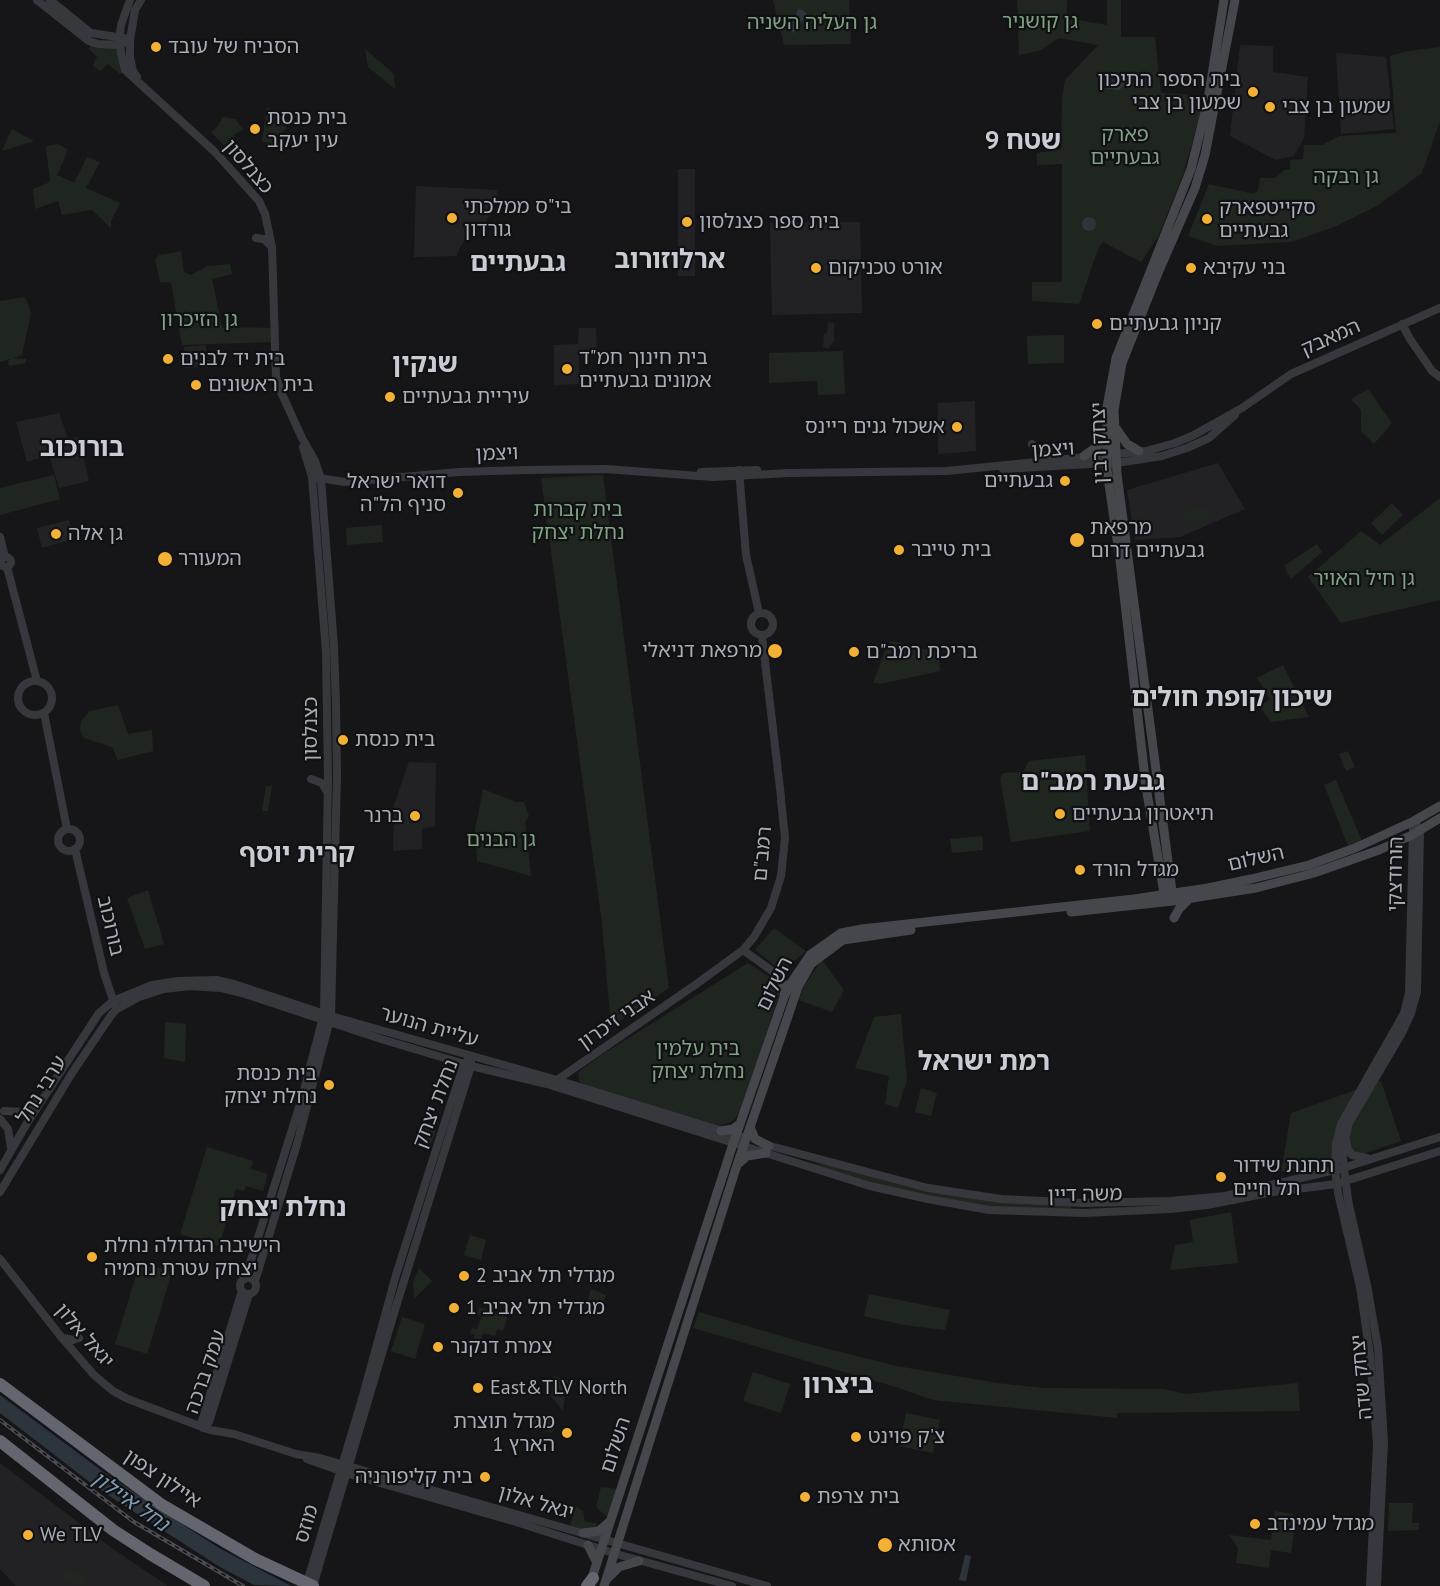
<!DOCTYPE html>
<html>
<head>
<meta charset="utf-8">
<style>
	body { margin:0 }
	canvas { display:block; background:#161618 }
</style>
</head>
<body>
<canvas width="1440" height="1586"></canvas>
<script>
const g = document.querySelector('canvas').getContext('2d');
g.lineJoin = 'round';
function fill(path, color) { g.fillStyle = color; g.fill(path, 'evenodd'); }
const toPath = rows => new Path2D(rows.map(r => 'M' + r).join(''));
function trace(path, color, width, dash) { g.strokeStyle = color; g.lineWidth = width; g.lineCap = dash ? 'butt' : 'round'; g.setLineDash(dash || []); g.stroke(path); }
function label(font, color, halo, rows, align = 'center') {
  g.font = font + ' "PT Sans","Noto Sans Hebrew",sans-serif'; g.lineWidth = 4.5; g.setLineDash([]); g.textBaseline = 'middle'; g.strokeStyle = halo; g.fillStyle = color; for (const [text, x, y, turn = 0] of rows) {
    g.save(); g.translate(x, y); g.rotate((+turn || 0) * Math.PI / 180); g.textAlign = isNaN(turn) ? turn : align; if (halo) g.strokeText(text, 0, 0); g.fillText(text, 0, 0); g.restore();
  }
}
fill(toPath([
	[1240,45,1273,46,1273,72,1308,77,1304,138,1294,156,1276,160,1230,136],
	[1336,53,1386,57,1394,129,1341,134],
	[678,169,695,169,695,276,678,276],
	[416,186,497,190,498,199,492,212,485,223,470,233,460,247,457,256,414,257],
	[860,222,862,313,772,315,770,223],
	[828,322,834,323,834,342,830,345,829,349,823,347,824,334,827,333],
	[579,328,596,328,597,354,579,354,579,384,554,385,554,345,578,344],
	[206,345,207,360,211,360,212,366,186,368,184,347],
	[975,401,976,451,938,454,938,403],
	[59,413,68,439,79,437,89,481,59,488,49,455,27,462,16,422],
	[1218,463,1245,509,1180,537,1135,540,1127,490],
	[69,520,74,539,42,548,37,528],
	[409,762,436,763,435,826,422,829,422,849,393,851,394,805],
	[0,1463,113,1549,168,1586,16,1586,0,1569]
]), '#222225');
fill(toPath([
	[773,0,849,0,851,44,784,45],
	[1017,0,1067,0,1067,18,1107,25,1107,0,1121,0,1121,37,1155,37,1161,93,1205,96,1184,172,1158,237,1141,262,1103,242,1098,249,1079,304,1032,301,1032,282,1062,282,1062,164,1037,165,1037,153,1061,149,1062,99,1065,80,1098,45,1059,38,1039,51,1019,55],
	[92,43,120,45,125,70,120,74,108,64,100,71,93,66,97,57,89,49],
	[1440,47,1440,121,1422,173,1377,206,1334,227,1291,242,1217,246,1188,236,1209,184,1254,194,1258,190,1260,178,1275,178,1284,170,1290,169,1290,160,1303,159,1304,145,1322,145,1339,136,1396,133,1390,56,1408,51],
	[365,49,394,74,395,89,368,67],
	[267,107,291,122,271,145,262,141],
	[223,117,235,119,243,129,234,135,234,140,239,148,237,153,234,156,211,132,218,126],
	[12,129,34,141,2,151],
	[58,144,68,150,57,175,74,183,87,157,100,162,86,188,120,203,111,221,111,228,92,210,62,215,58,201,35,209,33,189,50,182,46,146],
	[181,251,184,272,191,275,208,266,230,264,232,274,212,279,222,327,274,328,273,342,182,345,171,283,160,282,155,260,159,255],
	[25,297,31,313,22,355,13,358,26,359,26,363,9,366,8,362,10,359,0,362,0,301],
	[1064,335,1064,363,1028,364,1027,336],
	[843,351,845,394,818,395,817,381,769,383,769,353],
	[1368,389,1392,423,1374,444,1361,431,1361,410,1351,399],
	[54,475,60,499,0,515,0,488],
	[603,475,669,988,611,1027,602,923,541,478],
	[1440,498,1440,600,1341,623,1308,577,1361,531,1380,545],
	[1392,503,1403,515,1382,535,1371,523],
	[1185,509,1210,509,1210,522,1185,523],
	[382,525,383,542,347,545,346,528],
	[1317,544,1322,552,1291,579,1284,566],
	[892,641,922,649,938,649,940,671,881,684,873,683,886,648],
	[1283,665,1309,717,1271,722,1260,707,1270,699,1257,678],
	[118,705,128,734,152,730,153,751,118,760,112,747,84,738,80,730,81,721,90,711],
	[1348,751,1355,767,1346,771,1339,754],
	[1085,755,1090,831,1011,842,1000,778,1003,773,1023,772,1029,761],
	[1336,780,1362,841,1348,846,1324,785],
	[266,786,272,786,268,811,262,811],
	[483,789,516,802,524,802,529,816,525,822,531,876,477,861,475,830],
	[982,836,983,850,952,853,950,839],
	[148,890,164,944,145,949,127,898],
	[774,928,806,951,782,971,755,950],
	[822,960,844,990,832,1012,799,1000,804,986],
	[748,963,782,985,742,1109,733,1121,720,1126,584,1087,579,1081,578,1072,600,1056],
	[901,1014,907,1080,898,1108,885,1104,889,1076,855,1068,874,1017],
	[165,1022,186,1024,185,1062,164,1058],
	[1381,1081,1401,1141,1363,1154,1281,1172,1291,1113],
	[921,1088,937,1093,931,1116,915,1112],
	[425,1127,436,1131,431,1144,420,1141],
	[207,1147,253,1161,251,1169,268,1174,263,1191,246,1186,244,1191,236,1189,219,1246,180,1234],
	[808,1163,830,1165,903,1185,1067,1205,1071,1207,1071,1209,990,1207,967,1204,871,1184],
	[1231,1212,1238,1263,1170,1270,1175,1245,1193,1242,1190,1220],
	[470,1235,486,1240,481,1260,464,1255],
	[140,1262,172,1272,147,1354,115,1344],
	[419,1268,432,1281,414,1299,413,1282],
	[591,1289,606,1295,603,1304,588,1299],
	[869,1294,950,1310,945,1330,904,1325,864,1316],
	[479,1307,507,1317,503,1331,497,1329,495,1336,483,1333,478,1349,471,1347,475,1335,470,1333,472,1328,477,1329,482,1316,477,1314],
	[699,1312,805,1343,897,1366,997,1383,1043,1388,1164,1389,1186,1394,1298,1383,1300,1411,1117,1413,1117,1418,933,1400,896,1387,693,1328],
	[402,1317,425,1324,415,1359,391,1351],
	[753,1372,790,1384,781,1413,743,1401],
	[554,1376,576,1383,565,1394,563,1411,551,1396],
	[906,1413,940,1420,933,1453,899,1446],
	[535,1416,550,1419,556,1424,552,1433,531,1427],
	[601,1487,618,1489,607,1517,596,1507],
	[1389,1503,1413,1503,1412,1523,1419,1523,1419,1530,1388,1531],
	[576,1506,583,1511,585,1522,596,1523,597,1526,584,1530,570,1526],
	[1275,1511,1293,1514,1296,1519,1291,1553,1271,1550,1269,1568,1236,1563,1238,1548,1229,1535,1271,1540],
	[64,1568,87,1575,83,1586,61,1580]
]), '#1e261f');
fill(toPath([
	[798,9,803,10,807,14,794,33,787,29,795,18],
	[1103,80,1119,82,1128,81,1119,90,1107,89,1100,82],
	'1082 224a7 7 0 1 1 14 0a7 7 0 1 1-14 0Z',
	[0,1395,106,1474,188,1528,219,1548,291,1586,254,1585,220,1567,100,1490,0,1413],
	[965,1555,971,1556,966,1581,959,1580]
]), '#2c353c');
trace(toPath([
	[37,0,89,41,98,44,120,45,130,40],
	[50,0,91,33,124,38],
	[130,0,121,25,120,33,121,53,125,70,216,153,259,201,265,214,272,247,276,377,281,392,302,438,315,461,321,479,334,646,336,705,337,775,331,1016,297,1144,255,1281],
	[137,77,133,71,130,58,130,40,135,10,141,0],
	[256,238,264,239,272,247],
	[1402,324,1410,339,1432,371,1440,377],
	[1032,444,1041,454,1050,459],
	[1003,469,1123,462,1162,456,1187,448,1209,438,1235,415],
	[739,470,746,555,759,613],
	[701,472,757,470],
	[312,477,345,482,459,472,527,470,605,469,713,477,789,473,947,471,1146,451,1175,443,1194,435,1242,408,1291,374,1440,308],
	[0,537,5,557],
	'1 562a5 5 0 1 1 10 0a5 5 0 1 1-10 0Z',
	[7,567,37,681],
	'751 624a11 11 0 1 1 22 0a11 11 0 1 1-22 0Z',
	[762,636,781,797],
	'18 698a17 17 0 1 1 34 0a17 17 0 1 1-34 0Z',
	[44,713,67,829],
	[311,779,322,783,326,790],
	'58 840a11 11 0 1 1 22 0a11 11 0 1 1-22 0Z',
	[75,849,104,973,115,1006],
	[743,950,782,978],
	[557,1080,695,985,743,950,754,937,771,908,781,876,785,838,781,800],
	[4,1111,22,1112,38,1100],
	[0,1119,8,1129,11,1148],
	[1346,1140,1348,1149,1352,1155,1367,1158],
	[763,1144,928,1188,1001,1199,1084,1203,1170,1201,1225,1196,1343,1168,1440,1137],
	[0,1170,27,1123,99,1013,113,1001,152,985,178,981,216,980,234,984,331,1016,557,1080,742,1137],
	[0,1192,72,1073,112,1014,117,1009,139,997,164,989,190,986,221,988,242,993,381,1039,471,1066,547,1084,870,1186,928,1199,989,1210,1084,1213,1170,1209,1207,1205,1273,1192,1336,1184,1440,1151],
	[0,1259,62,1338,94,1375,113,1391,128,1399,210,1430,234,1434,296,1454,320,1458,767,1586],
	'240 1286a8 8 0 1 1 16 0a8 8 0 1 1-16 0Z',
	[245,1279,302,1098,324,1013,328,778,326,652,312,477,303,447],
	[63,1338,73,1340,79,1338],
	[203,1428,202,1421,242,1291],
	[203,1428,209,1422,249,1294],
	[307,1459,349,1474,516,1522,613,1553,732,1586],
	[306,1586,362,1399,396,1275,449,1109,464,1064,468,1060],
	[313,1586,394,1313,471,1066,471,1060],
	[1370,1586,1377,1444,1370,1355,1360,1287,1338,1193,1335,1169,1336,1144,1341,1124,1394,1031,1404,1013,1409,993,1413,829],
	[1377,1586,1384,1442,1378,1348,1367,1285,1348,1200,1342,1151,1349,1123,1402,1033,1411,1013,1417,992,1420,830,1414,821]
]), '#37383d', 8);
trace(toPath([
	[1116,428,1127,444,1139,451],
	[1084,456,1098,446,1104,431],
	[1165,899,1146,787,1120,560,1107,470,1107,407,1116,358,1191,169,1208,100,1224,0],
	[1173,899,1117,474,1114,410,1122,363,1158,273,1195,188,1205,155,1235,0],
	[1071,912,1173,901,1256,888,1314,873,1379,850,1412,835,1440,818],
	[1174,918,1179,909,1189,899],
	[778,975,784,986,784,994],
	[750,1127,755,1139,769,1146],
	[721,1131,733,1129,740,1124],
	[739,1163,747,1156,766,1153],
	[583,1533,599,1531,610,1521],
	[588,1545,597,1563],
	[607,1579,619,1567,639,1561],
	[591,1581,733,1144,784,997,791,983,810,955,841,933,862,929,1134,899,1208,888,1251,879,1309,865,1355,848,1414,821,1440,806],
	[604,1586,736,1168,798,987,811,964,843,940,911,930]
]), '#45474d', 9);
trace(toPath([
	[0,1384,162,1505,255,1559,313,1586],
	[0,1441,113,1530,150,1554,204,1586],
	[587,1586,593,1578]
]), '#63666e', 12);
const rail = toPath([
	[0,1420,134,1522,243,1586]
]);
trace(rail, '#4a4c52', 4);
trace(rail, '#111113', 1.5, [4.5]);
for (const [x, y, r, color] of [
	[156,47,6,"#f2b134"],
	[1253,92,6,"#f2b134"],
	[1270,107,6,"#f2b134"],
	[255,129,6,"#f2b134"],
	[452,218,6,"#f2b134"],
	[1207,219,6,"#f2b134"],
	[687,222,6,"#f2b134"],
	[816,268,6,"#f2b134"],
	[1191,268,6,"#f2b134"],
	[1097,324,6,"#f2b134"],
	[168,359,6,"#f2b134"],
	[567,369,6,"#f2b134"],
	[196,385,6,"#f2b134"],
	[390,397,6,"#f2b134"],
	[957,427,6,"#f2b134"],
	[1065,481,6,"#f2b134"],
	[458,493,6,"#f2b134"],
	[56,534,6,"#f2b134"],
	[1077,540,8,"#f2b134"],
	[899,550,6,"#f2b134"],
	[165,559,8,"#f2b134"],
	[775,651,8,"#f2b134"],
	[854,652,6,"#f2b134"],
	[343,740,6,"#f2b134"],
	[1060,814,6,"#f2b134"],
	[415,816,6,"#f2b134"],
	[1080,870,6,"#f2b134"],
	[329,1085,6,"#f2b134"],
	[1221,1177,6,"#f2b134"],
	[92,1257,6,"#f2b134"],
	[464,1276,6,"#f2b134"],
	[454,1308,6,"#f2b134"],
	[438,1347,6,"#f2b134"],
	[478,1388,6,"#f2b134"],
	[567,1433,6,"#f2b134"],
	[856,1437,6,"#f2b134"],
	[485,1477,6,"#f2b134"],
	[805,1497,6,"#f2b134"],
	[1255,1524,6,"#f2b134"],
	[28,1535,6,"#f2b134"],
	[885,1545,8,"#f2b134"]
]) { const dot = new Path2D(); dot.arc(x, y, r, 0, 2 * Math.PI); g.fillStyle = color; g.fill(dot); trace(dot, '#111113', 2); }
label('20px', '#7fa381', '#111113', [
	["גן קושניר",1040,22],
	["גן העליה השניה",812,23],
	["פארק",1125,135],
	["גבעתיים",1125,158],
	["גן רבקה",1346,177],
	["גן הזיכרון",199,320],
	["בית קברות",578,510],
	["נחלת יצחק",578,533],
	["גן חיל האויר",1364,579],
	["גן הבנים",501,840],
	["בית עלמין",698,1049],
	["נחלת יצחק",698,1072]
]);
label('20px', '#a8adb8', '#111113', [
	["הסביח של עובד",168,47],
	["בית הספר התיכון",1241,80,"right"],
	["שמעון בן צבי",1241,103,"right"],
	["שמעון בן צבי",1282,107],
	["בית כנסת",267,118],
	["עין יעקב",267,141],
	["בי\"ס ממלכתי",464,207],
	["גורדון",464,230],
	["סקייטפארק",1219,208],
	["גבעתיים",1219,231],
	["בית ספר כצנלסון",699,222],
	["אורט טכניקום",828,268],
	["בני עקיבא",1203,268],
	["קניון גבעתיים",1109,324],
	["בית חינוך חמ\"ד",579,358],
	["אמונים גבעתיים",579,381],
	["בית יד לבנים",180,359],
	["בית ראשונים",208,385],
	["עיריית גבעתיים",402,397],
	["אשכול גנים ריינס",945,427,"right"],
	["גבעתיים",1053,481,"right"],
	["דואר ישראל",446,482,"right"],
	["סניף הל\"ה",446,505,"right"],
	["מרפאת",1090,528],
	["גבעתיים דרום",1090,551],
	["גן אלה",68,534],
	["בית טייבר",911,550],
	["המעורר",178,559],
	["מרפאת דניאלי",762,651,"right"],
	["בריכת רמב\"ם",866,652],
	["בית כנסת",355,740],
	["תיאטרון גבעתיים",1072,814],
	["ברנר",403,816,"right"],
	["מגדל הורד",1092,870],
	["בית כנסת",317,1074,"right"],
	["נחלת יצחק",317,1097,"right"],
	["תחנת שידור",1233,1166],
	["תל חיים",1233,1189],
	["הישיבה הגדולה נחלת",104,1246],
	["יצחק עטרת נחמיה",104,1269],
	["מגדלי תל אביב 2",476,1276],
	["מגדלי תל אביב 1",466,1308],
	["צמרת דנקנר",450,1347],
	["East&TLV North",490,1388],
	["מגדל תוצרת",555,1422,"right"],
	["הארץ 1",555,1445,"right"],
	["צ'ק פוינט",868,1437],
	["בית קליפורניה",473,1477,"right"],
	["בית צרפת",817,1497],
	["מגדל עמינדב",1267,1524],
	["We TLV",40,1535],
	["אסותא",898,1545]
], 'left');
label('20px', '#a8adb8', '#111113', [
	["כצנלסון",248,167,49],
	["המאבק",1331,338,-24],
	["יצחק רבין",1100,443,-92],
	["ויצמן",1053,450,-4],
	["ויצמן",497,454,-2],
	["כצנלסון",311,729,-90],
	["רמב\"ם",763,854,-85],
	["השלום",1256,859,-13],
	["הורודצקי",1396,874,-89],
	["בורוכוב",110,926,77],
	["השלום",775,984,-64],
	["אבני זיכרון",617,1020,-35],
	["עליית הנוער",429,1027,16],
	["ערבי נחל",42,1090,-58],
	["נחלת יצחק",436,1104,-69],
	["משה דיין",1085,1195,-1],
	["יגאל אלון",84,1336,49],
	["עמק ברכה",206,1372,-71],
	["יצחק שדה",1362,1377,-95],
	["השלום",616,1445,-72],
	["איילון צפון",162,1479,34],
	["יגאל אלון",536,1503,16],
	["מוזס",307,1524,-73]
]);
label('italic 21px', '#7f9bb3', '#111113', [
	["נחל איילון",130,1502,35]
]);
label('bold 26px', '#c9ccd4', '#111113', [
	["שטח 9",1023,142],
	["ארלוזורוב",670,261],
	["גבעתיים",518,264],
	["שנקין",425,365],
	["בורוכוב",82,449],
	["שיכון קופת חולים",1232,699],
	["גבעת רמב\"ם",1093,783],
	["קרית יוסף",297,855],
	["רמת ישראל",984,1063],
	["נחלת יצחק",283,1209],
	["ביצרון",838,1386]
]);
</script>
</body>
</html>
